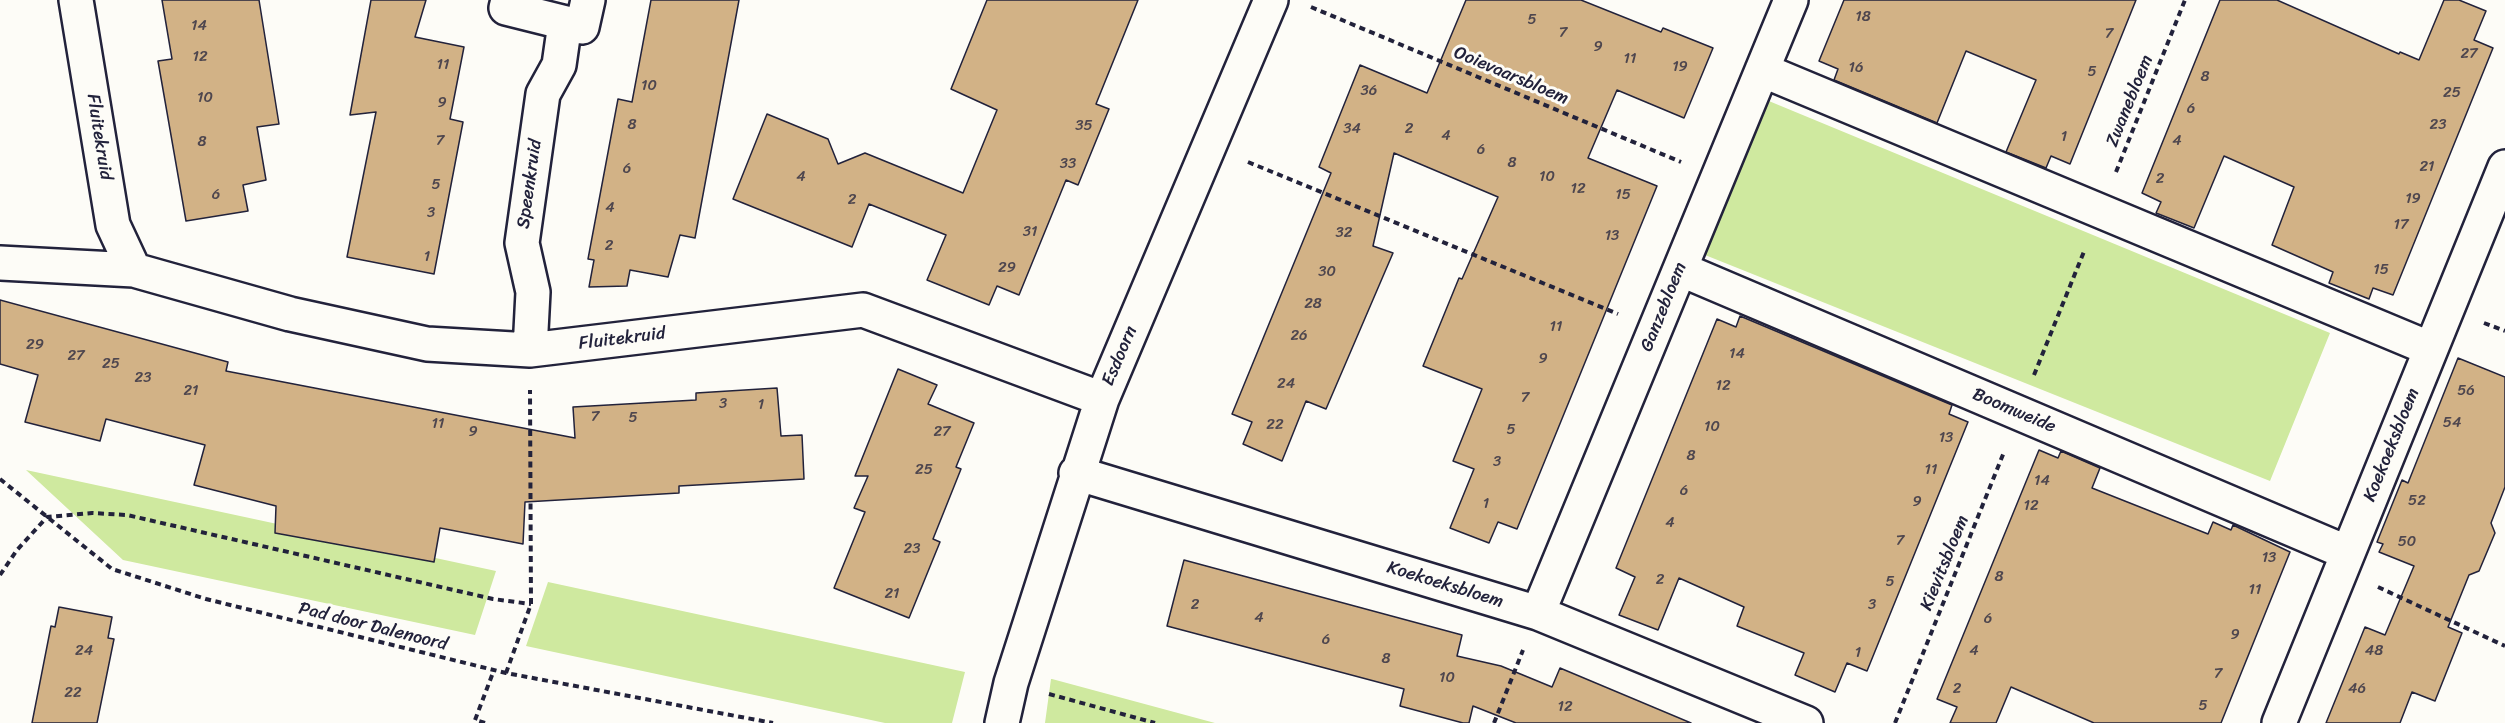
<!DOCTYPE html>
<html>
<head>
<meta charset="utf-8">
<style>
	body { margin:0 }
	canvas { display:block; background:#fdfcf7 }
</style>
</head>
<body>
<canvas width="2505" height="723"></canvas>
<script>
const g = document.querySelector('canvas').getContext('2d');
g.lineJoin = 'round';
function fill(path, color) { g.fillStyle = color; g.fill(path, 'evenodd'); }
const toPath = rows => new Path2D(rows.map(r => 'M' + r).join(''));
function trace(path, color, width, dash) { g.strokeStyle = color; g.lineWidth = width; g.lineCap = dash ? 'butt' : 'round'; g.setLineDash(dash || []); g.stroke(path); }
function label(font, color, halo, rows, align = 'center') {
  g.font = font + ' Sriracha,sans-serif'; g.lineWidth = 6; g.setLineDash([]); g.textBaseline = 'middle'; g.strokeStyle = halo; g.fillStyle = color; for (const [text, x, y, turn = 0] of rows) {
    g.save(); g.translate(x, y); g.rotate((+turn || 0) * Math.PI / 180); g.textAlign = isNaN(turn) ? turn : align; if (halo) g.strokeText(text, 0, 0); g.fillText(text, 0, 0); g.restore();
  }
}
fill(toPath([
	[1764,99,2330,333,2270,481,1705,255],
	[26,470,496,571,475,635,123,560],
	[548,582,965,672,952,723,885,723,526,646],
	[1051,679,1052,679,1215,723,1045,723]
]), '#cfe99f');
const building = toPath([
	[162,0,259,0,279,124,257,127,266,180,243,185,248,211,186,221,158,61,172,59,162,0],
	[371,0,426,0,415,37,464,47,450,119,463,122,434,274,347,257,376,112,350,115,371,0],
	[651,0,739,0,695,238,680,235,668,277,630,270,627,286,589,287,594,260,588,259,618,99,632,102,651,0],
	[987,0,1138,0,1096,104,1109,109,1078,185,1066,180,1019,295,997,286,989,305,927,280,946,235,869,204,852,247,733,199,767,114,828,139,838,164,865,153,963,193,997,110,951,89,987,0],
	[1466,0,1581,0,1661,32,1663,28,1713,48,1684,118,1617,90,1588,158,1657,186,1517,529,1498,522,1489,543,1450,528,1474,469,1453,461,1482,389,1423,366,1459,278,1462,279,1498,197,1394,153,1373,246,1393,253,1326,409,1306,401,1282,461,1243,444,1252,422,1232,414,1331,173,1319,167,1360,65,1427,93,1466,0],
	[1844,0,2136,0,2070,164,2051,156,2046,168,2006,152,2036,80,1966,51,1937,123,1834,80,1838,69,1819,61,1844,0],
	[2220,0,2277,0,2399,54,2400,52,2419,60,2444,0,2459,0,2486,11,2474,40,2493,48,2393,295,2373,288,2369,299,2329,283,2333,272,2272,245,2294,187,2224,156,2194,228,2156,213,2161,202,2142,193,2220,0],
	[0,300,228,362,226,371,575,438,573,407,696,400,696,393,777,388,781,436,802,435,804,479,679,486,679,493,525,502,523,544,440,528,434,562,275,533,276,506,194,485,205,445,106,419,100,441,25,422,38,375,0,364,0,300],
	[1740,316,1952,405,1949,414,1968,422,1867,671,1847,663,1835,692,1795,675,1804,653,1737,626,1744,607,1679,578,1658,630,1619,615,1635,577,1616,568,1717,319,1736,327,1740,316],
	[2458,358,2505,377,2505,487,2491,523,2495,533,2479,571,2469,575,2448,627,2462,633,2435,701,2412,692,2400,723,2326,723,2365,627,2385,635,2414,566,2379,552,2383,544,2377,542,2402,480,2408,483,2458,358],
	[898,369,937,385,928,404,974,423,956,467,961,469,933,539,940,542,909,618,834,588,865,512,854,508,868,476,855,476,898,369],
	[2039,450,2058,458,2061,451,2100,468,2092,488,2208,534,2213,522,2231,530,2233,525,2290,552,2221,723,2094,723,2011,687,1996,723,1950,723,1957,707,1937,699,2039,450],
	[1184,560,1462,635,1457,656,1501,666,1552,687,1560,668,1691,723,1516,723,1473,706,1469,723,1463,723,1400,706,1404,689,1167,626,1184,560],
	[59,607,112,617,108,638,114,639,97,723,32,723,51,626,55,627,59,607]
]);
fill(building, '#d2b286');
trace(building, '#22223b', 1.5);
const minor = toPath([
	[76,0,113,225,134,270,290,314,427,344,530,350,863,310,1102,399],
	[508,0,506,8,582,27,588,0],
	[1762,70,2431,349],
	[0,263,134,270],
	[1680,269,2348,553],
	[530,350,533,292,522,243,543,94,559,65,565,23],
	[1076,473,1538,613,1806,723],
	[1538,613,1791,0],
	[1002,723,1011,683,1102,399,1271,0],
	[2279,723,2505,167]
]);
trace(minor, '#22223b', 38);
trace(toPath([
	[1311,7,1681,162],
	[1248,162,1618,314],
	[2116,172,2185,0],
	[2484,323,2505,331],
	[2034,375,2085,249],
	[0,479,112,569,206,599,506,673,773,723],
	[0,575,17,550,47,517,92,513,127,515,493,599,531,604],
	[2378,587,2505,646],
	[506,673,531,604,530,390],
	[1049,694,1155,723],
	[485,723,475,720,494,670],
	[1494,723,1523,650],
	[1895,723,2004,452]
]), '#22223b', 4, [6, 4.5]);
trace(minor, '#fdfcf7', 33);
label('15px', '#4e464e', null, [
	["18",1863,17],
	["5",1532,20],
	["14",199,26],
	["7",1563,33],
	["7",2109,34],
	["9",1598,47],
	["27",2469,54],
	["12",200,57],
	["11",1630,59],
	["11",443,65],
	["19",1680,67],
	["16",1856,68],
	["5",2092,72],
	["8",2205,77],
	["10",649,86],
	["36",1369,91],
	["25",2452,93],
	["10",205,98],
	["9",442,103],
	["6",2191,109],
	["8",632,125],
	["23",2438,125],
	["35",1084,126],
	["34",1352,129],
	["2",1409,129],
	["4",1446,136],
	["1",2064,137],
	["7",440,141],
	["4",2177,141],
	["8",202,142],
	["6",1481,150],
	["8",1512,163],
	["33",1068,164],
	["21",2427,167],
	["6",627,169],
	["4",801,177],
	["10",1547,177],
	["2",2160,179],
	["5",436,185],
	["12",1578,189],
	["6",216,195],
	["15",1623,195],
	["19",2413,199],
	["2",852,200],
	["4",610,208],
	["3",431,213],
	["17",2401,225],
	["31",1030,232],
	["32",1344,233],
	["13",1612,236],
	["2",609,246],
	["1",427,257],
	["29",1007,268],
	["15",2381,270],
	["30",1327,272],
	["28",1313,304],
	["11",1556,327],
	["26",1299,336],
	["29",35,345],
	["14",1737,354],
	["27",76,356],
	["9",1543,359],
	["25",111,364],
	["23",143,378],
	["24",1286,384],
	["12",1723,386],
	["21",191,391],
	["56",2466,391],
	["7",1525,398],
	["3",723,404],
	["1",761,405],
	["7",595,417],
	["5",633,418],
	["54",2452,423],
	["11",438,424],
	["22",1275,425],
	["10",1712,427],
	["5",1511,430],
	["9",473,432],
	["27",942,432],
	["13",1946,438],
	["8",1691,456],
	["3",1497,462],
	["25",924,470],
	["11",1931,470],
	["14",2042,481],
	["6",1684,491],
	["52",2417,501],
	["9",1917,502],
	["1",1486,504],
	["12",2031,506],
	["4",1670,523],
	["7",1900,541],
	["50",2407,542],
	["23",912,549],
	["13",2269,558],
	["8",1999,577],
	["2",1660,580],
	["5",1890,582],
	["11",2255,590],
	["21",892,594],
	["2",1195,605],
	["3",1872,605],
	["4",1259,618],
	["6",1988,619],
	["9",2235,635],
	["6",1326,640],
	["24",84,651],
	["4",1974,651],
	["48",2374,651],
	["1",1858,653],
	["8",1386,659],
	["7",2218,674],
	["10",1447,678],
	["2",1957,689],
	["46",2357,689],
	["22",73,693],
	["5",2203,706],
	["12",1565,707]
]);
label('18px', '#22223b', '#fdfcf7', [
	["Ooievaarsbloem",1511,76,23],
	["Zwanebloem",2130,101,-68],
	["Fluitekruid",99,137,81],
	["Speenkruid",530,184,-82],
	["Ganzebloem",1664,307,-68],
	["Fluitekruid",622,339,-7],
	["Esdoorn",1120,356,-67],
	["Boomweide",2014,411,23],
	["Koekoeksbloem",2392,445,-68],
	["Kievitsbloem",1945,563,-68],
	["Koekoeksbloem",1445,585,17],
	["Pad door Dalenoord",373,627,14]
]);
</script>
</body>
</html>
